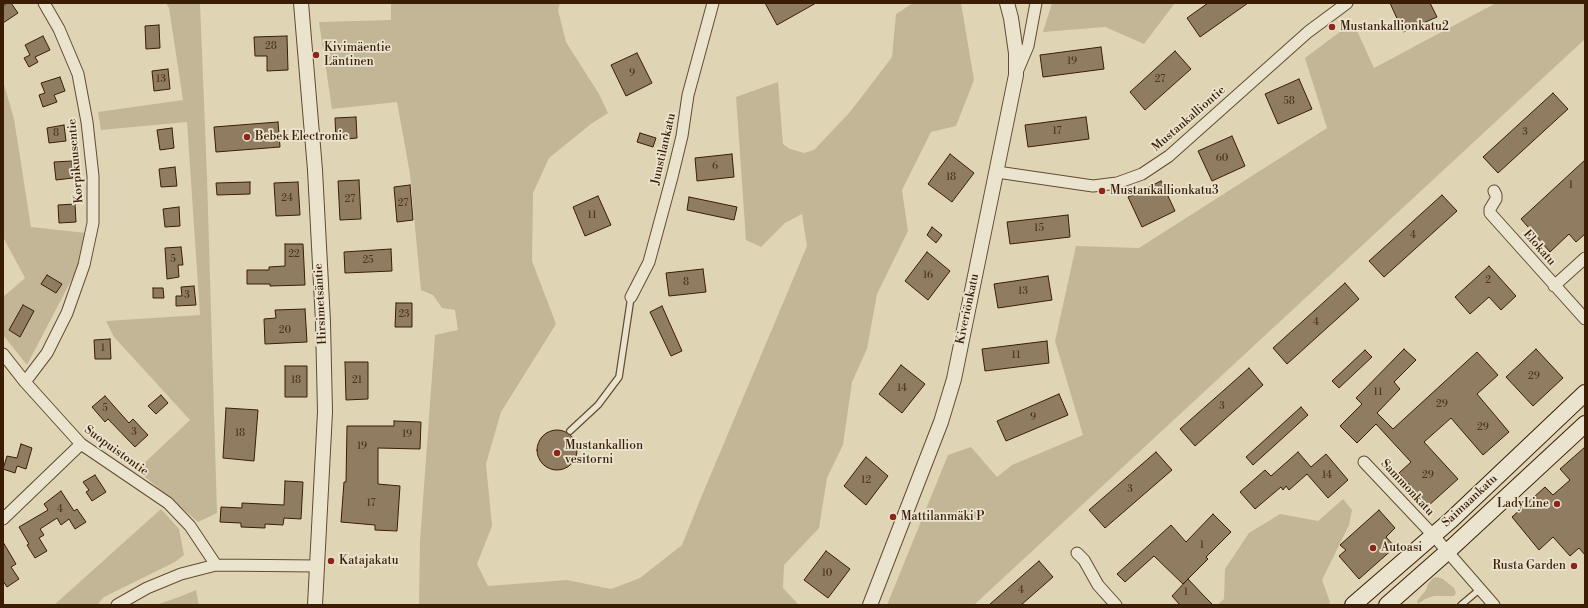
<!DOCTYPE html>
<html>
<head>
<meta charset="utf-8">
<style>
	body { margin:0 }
	#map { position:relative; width:1588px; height:608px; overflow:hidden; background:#dfd5b5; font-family:"Libre Bodoni",serif }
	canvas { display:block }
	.frame { position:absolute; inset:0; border:4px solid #3b1d05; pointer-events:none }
</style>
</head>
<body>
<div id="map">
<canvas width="1588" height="608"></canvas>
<div class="frame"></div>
</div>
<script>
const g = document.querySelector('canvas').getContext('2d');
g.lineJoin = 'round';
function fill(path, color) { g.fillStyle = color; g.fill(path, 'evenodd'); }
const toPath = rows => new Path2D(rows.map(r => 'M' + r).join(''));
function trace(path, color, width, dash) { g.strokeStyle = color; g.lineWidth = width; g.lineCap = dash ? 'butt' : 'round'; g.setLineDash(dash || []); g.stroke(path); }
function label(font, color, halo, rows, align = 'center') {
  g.font = font + ' "Libre Bodoni",serif'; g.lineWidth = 3.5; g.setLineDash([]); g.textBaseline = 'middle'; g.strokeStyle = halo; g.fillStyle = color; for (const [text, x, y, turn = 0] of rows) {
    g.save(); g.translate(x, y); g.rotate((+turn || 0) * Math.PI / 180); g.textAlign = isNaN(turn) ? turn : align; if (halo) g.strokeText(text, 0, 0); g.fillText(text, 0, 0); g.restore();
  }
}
fill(toPath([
	[166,3,200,3,207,177,217,513,198,522,137,470,190,420,114,337,106,321,200,315,187,122,101,130,98,112,183,100,169,8],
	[391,3,560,3,558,10,566,42,599,94,608,113,591,124,549,158,533,193,532,261,556,324,501,412,486,464,492,526,477,564,488,586,567,580,611,589,640,578,682,545,700,500,807,246,802,214,785,223,761,247,746,240,736,97,778,82,783,144,790,149,804,153,814,150,850,112,892,57,896,14,913,3,961,3,974,80,956,126,931,132,902,190,908,231,877,294,867,349,852,382,843,445,827,478,819,528,784,565,783,588,799,605,419,605,420,541,435,335,458,330,455,310,442,308,433,295,421,290,410,174,397,102,332,109,319,22,391,20],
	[1052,3,1175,3,1144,44,1105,27,1043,32],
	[1496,3,1585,3,1585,39,974,605,887,605,948,455,971,447,997,477,1012,465,1083,435,1055,341,1076,246,1139,248,1327,128,1305,58,1353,22,1374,68],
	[3,81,14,119,31,227,86,233,77,269,27,365,3,335,3,297,25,278,3,237],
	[1343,499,1352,510,1349,525,1322,580,1330,602,1329,605,1217,605,1224,599,1225,569,1249,533,1280,514,1318,521],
	[161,509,179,529,184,555,175,562,104,597,97,605,54,605],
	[1437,577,1443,579,1454,588,1456,593,1454,596,1434,596,1425,599,1418,604,1417,601,1426,590,1428,584,1433,578],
	[196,590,199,605,156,605,179,597]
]), '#c3b697');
const building = toPath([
	[7,3,11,3,18,13,3,23,3,6,7,3],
	[765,3,816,3,777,25,765,3],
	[1208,3,1248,3,1200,37,1187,18,1208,3],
	[1390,3,1430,3,1437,17,1403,32,1390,3],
	[159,25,160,48,146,49,145,26,159,25],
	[43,36,50,50,35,57,38,62,29,67,24,58,30,55,25,45,43,36],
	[287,36,288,70,267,71,267,56,255,56,254,37,287,36],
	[1101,47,1104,69,1043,77,1040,55,1101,47],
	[1175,51,1191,69,1145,110,1130,92,1175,51],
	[637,53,652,83,626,96,611,65,637,53],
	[168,69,170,89,154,91,152,71,168,69],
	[60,77,65,91,54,95,57,102,43,107,39,95,45,93,41,83,60,77],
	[1299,79,1312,109,1278,124,1265,94,1299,79],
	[1553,93,1568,109,1498,173,1483,157,1553,93],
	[356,117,357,138,336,140,335,118,356,117],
	[1086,117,1089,139,1028,147,1025,125,1086,117],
	[278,122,280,147,216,152,214,127,278,122],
	[64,125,66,141,49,143,47,128,64,125],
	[172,128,174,148,160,150,157,130,172,128],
	[640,133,656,138,653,147,637,142,640,133],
	[1232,136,1245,166,1212,181,1198,151,1232,136],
	[732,154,734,177,697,181,695,158,732,154],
	[950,154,974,173,952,202,928,184,950,154],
	[1585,160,1585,234,1576,242,1569,234,1550,252,1521,219,1585,160],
	[72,161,73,178,56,180,54,162,72,161],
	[175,167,177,186,161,187,159,169,175,167],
	[359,180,361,219,340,220,338,181,359,180],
	[1161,181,1175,211,1142,227,1128,197,1161,181],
	[250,182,250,194,217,195,216,183,250,182],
	[298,182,300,215,276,216,274,183,298,182],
	[410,185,413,220,397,222,394,187,410,185],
	[1442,195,1457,211,1384,277,1369,261,1442,195],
	[598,196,611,225,585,236,573,207,598,196],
	[689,197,737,207,734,220,687,210,689,197],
	[75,204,76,222,59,223,58,205,75,204],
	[179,207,180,226,165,227,163,209,179,207],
	[1068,215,1070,237,1010,244,1007,222,1068,215],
	[932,227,942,235,936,243,927,235,932,227],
	[285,244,303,244,305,285,270,286,270,284,247,284,247,270,269,270,269,267,285,266,285,244],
	[181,247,183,265,178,265,179,277,167,279,165,248,181,247],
	[391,249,392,271,345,273,344,252,391,249],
	[927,252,950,271,928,300,905,281,927,252],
	[1489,266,1516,296,1501,310,1489,297,1470,314,1455,297,1489,266],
	[703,269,706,292,669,296,666,273,703,269],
	[47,275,62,284,56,293,41,284,47,275],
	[1048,276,1052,300,998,308,994,284,1048,276],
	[1345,283,1359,299,1287,364,1273,348,1345,283],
	[194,286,196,305,176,306,176,296,182,296,181,287,194,286],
	[153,288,163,288,164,298,153,298,153,288],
	[396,303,412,303,412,327,395,327,396,303],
	[23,305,34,311,20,337,9,330,23,305],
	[662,306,682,351,671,356,650,312,662,306],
	[305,309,307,342,265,344,264,319,276,318,275,310,305,309],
	[110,339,111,359,95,359,94,340,110,339],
	[1047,341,1049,363,985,371,982,349,1047,341],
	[1404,349,1416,360,1394,382,1400,389,1377,413,1393,429,1477,352,1498,375,1477,394,1509,432,1483,455,1451,418,1424,442,1458,479,1428,506,1399,473,1411,462,1376,424,1357,443,1340,426,1362,404,1356,398,1404,349],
	[1536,349,1563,378,1533,406,1506,377,1536,349],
	[1365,350,1372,357,1339,388,1332,381,1365,350],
	[345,362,368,362,368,399,346,400,345,362],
	[901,365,925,384,902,413,879,394,901,365],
	[285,366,307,366,307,397,285,397,285,366],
	[1249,368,1263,385,1195,446,1180,429,1249,368],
	[1059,394,1068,415,1006,441,997,421,1059,394],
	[161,395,168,403,156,414,148,406,161,395],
	[105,396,129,423,133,419,148,435,135,447,108,419,105,422,92,407,105,396],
	[1301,407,1308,415,1253,465,1246,457,1301,407],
	[226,408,258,410,254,461,223,458,226,408],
	[394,421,421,422,420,449,378,448,378,484,400,486,397,531,375,530,375,525,341,522,344,482,346,482,347,426,394,426,394,421],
	'537 450a20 20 0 1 1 40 0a20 20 0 1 1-40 0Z',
	[21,444,32,448,26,469,17,466,15,473,3,469,7,456,17,458,21,444],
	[1585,447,1585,555,1579,548,1570,556,1553,537,1539,550,1512,517,1545,487,1553,495,1570,480,1560,469,1585,447],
	[1156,452,1172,470,1105,528,1089,510,1156,452],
	[1298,452,1311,467,1326,454,1348,480,1328,498,1307,474,1289,490,1286,486,1283,490,1281,487,1255,509,1240,492,1265,470,1271,476,1298,452],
	[866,457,888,476,866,505,844,486,866,457],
	[95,475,106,492,92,501,86,492,89,490,83,482,95,475],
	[285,481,303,482,301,519,284,518,283,525,265,524,265,528,241,527,241,523,220,522,221,507,242,508,242,503,284,505,285,481],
	[61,491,74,511,77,509,86,522,75,529,69,519,61,525,57,518,40,529,44,535,39,538,47,551,35,558,27,545,29,544,19,527,48,510,44,504,61,491],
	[1379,510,1395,528,1386,537,1395,547,1359,579,1339,556,1346,550,1340,545,1379,510],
	[1213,514,1231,532,1206,557,1208,559,1183,584,1154,556,1125,582,1117,574,1171,525,1186,542,1213,514],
	[3,542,16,564,11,567,19,579,7,587,3,581,3,542],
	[826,551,850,569,828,598,804,580,826,551],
	[1039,561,1053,577,1021,605,989,605,1039,561],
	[1188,579,1205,597,1213,605,1180,605,1172,596,1188,579]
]);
fill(building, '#907d61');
trace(building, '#3b1d05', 1);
const service = toPath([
	[570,431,598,405,619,377,631,297],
	[1461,605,1480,589]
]);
const minor = toPath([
	[1017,72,1028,46,1036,3],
	[997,172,1093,186,1117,183,1142,174,1169,156,1308,32,1347,3],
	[1494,191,1496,195,1496,199,1490,209,1490,213,1585,319],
	[1554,286,1585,258],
	[631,297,649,262,672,177,682,136,688,95,713,3],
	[3,354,25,382,81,444,168,503,190,526,216,565],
	[25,382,47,353,67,313,84,265,93,223,93,176,87,122,78,74,59,29,44,3],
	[1364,462,1433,535,1494,605],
	[3,519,81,444],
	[1077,553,1084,560,1098,585,1116,605],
	[117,605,147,588,181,574,216,565,317,566]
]);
const tertiary = toPath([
	[301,3,315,170,323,322,325,412,315,605],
	[870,605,941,422,954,379,1016,75,1016,53,1011,18,1007,3]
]);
const secondary = toPath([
	[1353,605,1451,520,1585,393],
	[1387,605,1447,552,1585,424]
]);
trace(service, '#644b31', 8);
trace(minor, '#644b31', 13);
trace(tertiary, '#644b31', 16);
trace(secondary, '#3b1d05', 18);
trace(service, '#eae4cf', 5.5);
trace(minor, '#eae4cf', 11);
trace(tertiary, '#eae4cf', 14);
trace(secondary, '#eae4cf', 16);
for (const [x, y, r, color] of [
	[1332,27,4,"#8f2418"],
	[316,55,4,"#8f2418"],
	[247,137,4,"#8f2418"],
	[1102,191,4,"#8f2418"],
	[557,453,4,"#8f2418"],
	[1557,504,4,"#8f2418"],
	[893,517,4,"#8f2418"],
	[1373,548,4,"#8f2418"],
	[331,561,4,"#8f2418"],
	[1574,566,4,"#8f2418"]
]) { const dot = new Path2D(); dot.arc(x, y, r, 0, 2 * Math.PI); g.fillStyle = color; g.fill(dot); trace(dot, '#eae4cf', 1.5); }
label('10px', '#50351c', null, [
	["28",271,47],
	["19",1072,62],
	["9",632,74],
	["13",161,80],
	["27",1160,80],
	["58",1289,102],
	["17",1057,132],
	["3",1525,133],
	["8",56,134],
	["60",1222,159],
	["6",715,167],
	["18",951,178],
	["1",1571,186],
	["24",287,199],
	["27",350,200],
	["27",403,204],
	["11",592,216],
	["15",1039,229],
	["4",1413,236],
	["22",294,255],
	["5",173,260],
	["25",368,261],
	["16",928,276],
	["2",1488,281],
	["8",686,283],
	["13",1023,292],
	["3",187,296],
	["23",404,315],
	["4",1316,323],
	["20",285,331],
	["1",103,349],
	["11",1016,356],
	["29",1534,377],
	["18",296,381],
	["21",357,381],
	["14",902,389],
	["11",1378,393],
	["29",1442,405],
	["3",1222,407],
	["5",105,409],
	["9",1033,418],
	["29",1483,428],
	["3",134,433],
	["18",240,434],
	["19",407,435],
	["19",362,447],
	["14",1327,476],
	["29",1428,476],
	["12",866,481],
	["3",1130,490],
	["17",371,504],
	["4",60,510],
	["1",1202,546],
	["10",827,574],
	["4",1021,591],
	["1",1186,593]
]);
label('12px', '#3b1d05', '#eae4cf', [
	["Mustankallionkatu2",1340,27],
	["Kivimäentie",324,48],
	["Läntinen",324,62],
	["Bebek Electronic",255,137],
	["Mustankallionkatu3",1110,191],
	["Mustankallion",565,446],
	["vesitorni",565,460],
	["LadyLine",1549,504,"right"],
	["Mattilanmäki P",901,517],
	["Autoasi",1381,548],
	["Katajakatu",339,561],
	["Rusta Garden",1566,566,"right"]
], 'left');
label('12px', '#3b1d05', '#eae4cf', [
	["Mustankalliontie",1189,119,-41],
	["Juustilankatu",664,149,-77],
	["Korpikuusentie",76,161,-95],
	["Elokatu",1539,248,49],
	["Hirsimetsäntie",321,304,-93],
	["Kiveriönkatu",968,309,-78],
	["Suopuistontie",116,451,36],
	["Sammonkatu",1407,488,47],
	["Saimaankatu",1470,501,-43]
]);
</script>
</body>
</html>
